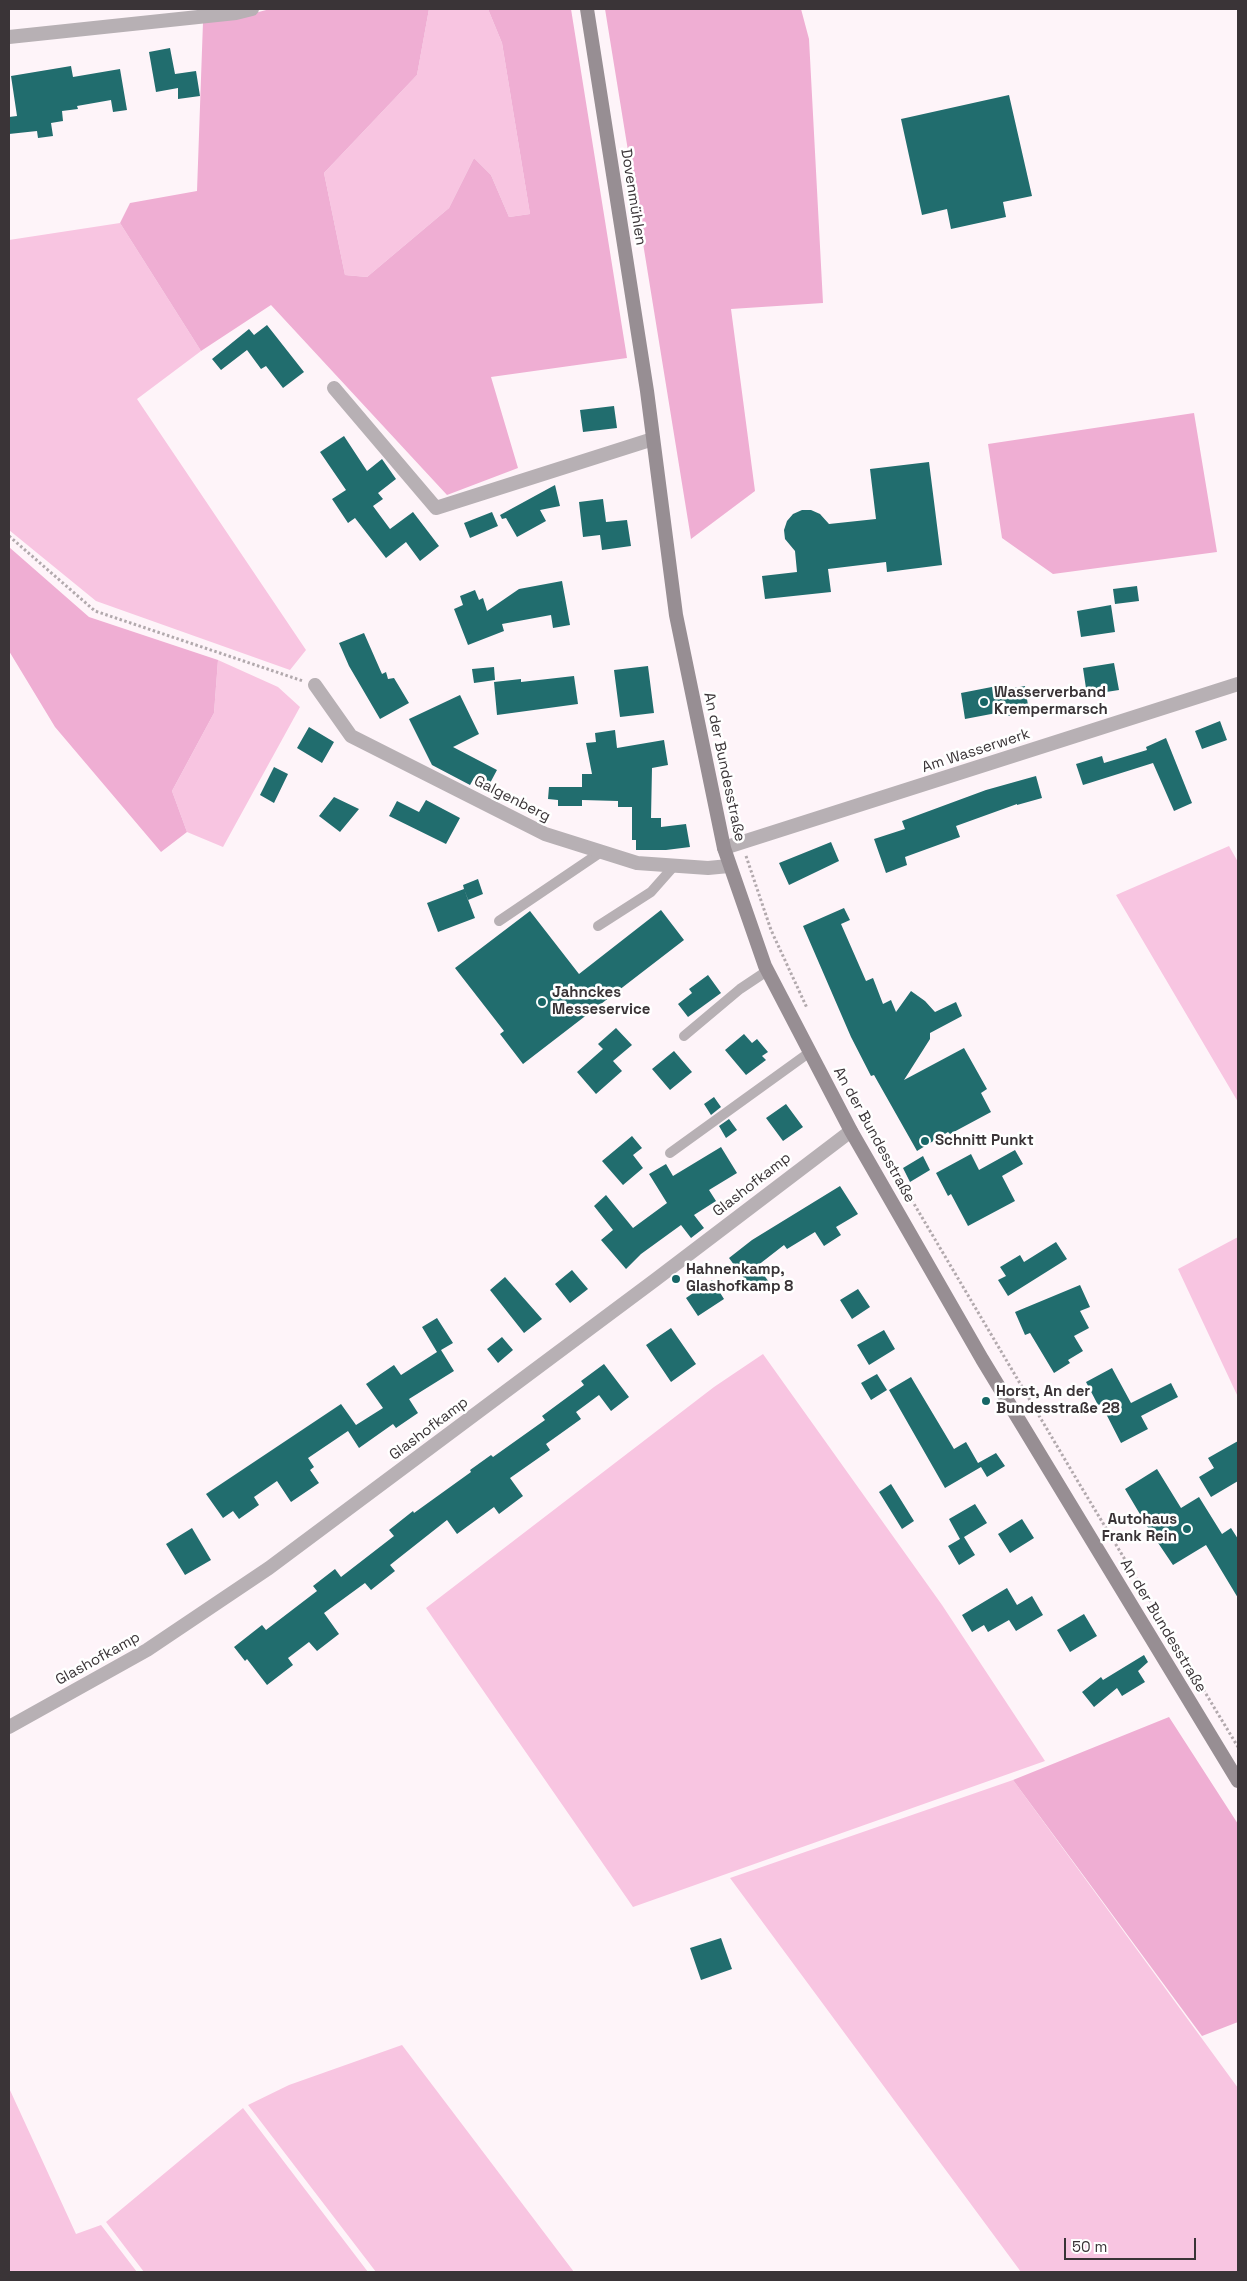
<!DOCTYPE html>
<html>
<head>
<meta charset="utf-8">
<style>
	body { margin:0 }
	#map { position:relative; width:1247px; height:2281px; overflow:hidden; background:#fef4f9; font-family:"Space Grotesk",sans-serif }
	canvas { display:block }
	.frame { position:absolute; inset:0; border:10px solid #3a3437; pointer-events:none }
	.scale { position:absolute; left:1064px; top:2238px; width:132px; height:22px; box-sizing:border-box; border:2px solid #3a3437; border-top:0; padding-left:6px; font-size:15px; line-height:18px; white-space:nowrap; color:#3a3437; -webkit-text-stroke:4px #fff; paint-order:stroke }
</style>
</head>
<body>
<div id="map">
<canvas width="1247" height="2281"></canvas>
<div class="frame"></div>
<div class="scale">50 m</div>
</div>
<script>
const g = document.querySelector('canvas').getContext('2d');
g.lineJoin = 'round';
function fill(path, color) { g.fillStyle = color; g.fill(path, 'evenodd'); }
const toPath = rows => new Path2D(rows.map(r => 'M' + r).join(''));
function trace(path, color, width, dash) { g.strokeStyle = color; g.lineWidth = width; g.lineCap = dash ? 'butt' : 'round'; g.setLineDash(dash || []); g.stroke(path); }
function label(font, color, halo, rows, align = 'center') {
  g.font = font + ' "Space Grotesk",sans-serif'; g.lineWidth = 5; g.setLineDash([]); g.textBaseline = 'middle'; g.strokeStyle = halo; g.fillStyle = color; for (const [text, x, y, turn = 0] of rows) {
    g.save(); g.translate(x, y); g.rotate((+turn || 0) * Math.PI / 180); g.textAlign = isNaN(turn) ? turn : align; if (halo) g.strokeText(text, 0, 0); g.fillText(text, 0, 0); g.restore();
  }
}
fill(toPath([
	[429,9,488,9,502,43,530,214,509,217,491,175,474,158,449,208,367,277,345,275,324,173,417,75],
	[120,223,201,351,137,399,306,650,290,670,96,601,9,530,9,240],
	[218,660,278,687,300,707,223,847,187,832,172,791,214,713],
	[1229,846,1238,862,1238,1102,1116,895],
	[1238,1237,1238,1397,1178,1269],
	[763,1354,942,1605,1045,1761,633,1907,426,1608,714,1387],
	[1013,1780,1238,2088,1238,2272,1021,2272,730,1878],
	[402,2045,574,2272,376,2272,248,2105,289,2085],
	[9,2088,76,2234,101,2225,137,2272,9,2272],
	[243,2108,368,2272,144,2272,106,2222]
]), '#f8c5e1');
fill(toPath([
	[270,9,429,9,417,75,324,173,345,275,367,277,449,208,474,158,491,175,509,217,530,214,502,43,488,9,571,9,627,358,491,377,518,468,447,495,271,305,201,351,120,223,130,203,197,191,203,22,236,18],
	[605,9,801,9,809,39,823,303,731,309,755,491,691,539],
	[1194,413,1217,552,1053,574,1002,538,988,444],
	[9,547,89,617,218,660,214,713,172,791,187,832,161,852,55,727,9,651],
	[1169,1717,1238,1824,1238,2022,1202,2036,1013,1780]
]), '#efaed3');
fill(toPath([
	[170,48,175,74,196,71,200,96,178,99,178,88,156,92,149,52],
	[71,66,73,77,120,69,127,110,113,112,111,100,77,106,78,109,62,111,63,121,51,123,53,136,38,138,37,131,9,134,9,117,17,116,11,76],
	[1009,95,1032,196,1003,202,1006,217,951,229,947,209,922,215,901,119],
	[267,325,304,372,283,388,266,366,261,369,247,350,221,370,212,359,249,329,254,335],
	[614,406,617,428,583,432,580,410],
	[344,436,367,471,382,459,396,479,378,493,383,499,373,506,390,529,413,512,439,546,420,561,406,542,386,558,355,518,348,523,332,499,346,490,320,452],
	[929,462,942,565,887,572,886,562,828,569,831,592,765,599,762,576,797,572,795,551,785,539,784,530,787,521,793,514,802,510,811,510,820,514,829,524,876,519,870,469],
	[555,485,560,506,540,510,546,521,517,537,506,518,502,519,500,515],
	[603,499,606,522,627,520,631,546,602,550,600,535,583,537,579,502],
	[492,512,498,526,470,538,464,523],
	[562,581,570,625,553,628,551,615,502,624,504,631,468,645,454,609,463,605,460,596,475,590,479,600,483,598,487,611,519,589],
	[1137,586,1139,601,1115,604,1113,589],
	[1111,605,1115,632,1081,637,1077,611],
	[364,633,382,674,386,672,388,679,394,678,409,703,380,719,349,666,339,643],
	[1114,663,1119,690,1087,695,1083,668],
	[648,666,654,713,620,717,614,670],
	[494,667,495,680,474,683,472,669],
	[574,676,578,704,497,715,494,682,521,679,521,682],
	[1002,685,1003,690,1025,686,1029,712,1008,716,1007,711,965,719,961,693],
	[460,695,479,734,453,747,497,770,489,785,474,778,470,785,432,765,409,719],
	[1220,721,1227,740,1202,749,1195,731],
	[309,727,334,742,322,763,297,748],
	[615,730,617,748,664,740,668,765,652,768,651,818,661,818,661,827,686,824,690,847,666,850,636,850,636,840,632,840,632,807,618,807,618,801,582,800,582,806,558,806,558,800,548,799,549,787,582,787,582,774,592,774,586,743,596,742,595,733],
	[1166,738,1192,803,1174,811,1153,763,1083,785,1076,764,1102,756,1104,763,1147,750,1146,747],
	[274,767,288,774,274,803,260,795],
	[1036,776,1042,798,1017,805,1017,804,956,826,960,837,905,857,907,865,886,873,874,839,905,829,902,821,986,790],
	[334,797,359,809,340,832,319,816],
	[426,800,460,818,446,844,389,816,397,801,419,812],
	[831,842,839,861,789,885,779,863],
	[478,879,483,894,468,900,464,889,475,918,438,932,427,903,464,889,463,885],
	[844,908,850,920,841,924,866,981,873,978,883,1004,891,1000,896,1012,911,991,925,1001,935,1012,956,1002,962,1016,930,1033,930,1039,904,1080,964,1048,987,1089,981,1093,991,1112,950,1134,948,1132,917,1151,874,1075,871,1076,851,1037,803,926],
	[661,910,684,940,523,1064,500,1034,504,1031,455,968,530,911,579,974],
	[708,975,721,993,688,1017,678,1004,692,993,689,989],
	[616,1028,632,1045,613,1061,622,1071,596,1094,577,1072,603,1049,598,1044],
	[744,1034,752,1043,757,1039,768,1052,762,1056,766,1060,746,1075,725,1050],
	[674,1051,692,1072,670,1090,652,1069],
	[714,1097,721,1107,711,1115,704,1104],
	[786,1104,803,1127,783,1141,766,1118],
	[729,1119,737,1130,726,1138,719,1126],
	[632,1136,642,1148,633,1155,643,1168,623,1185,602,1161],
	[721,1147,737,1173,709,1190,716,1201,694,1215,704,1228,691,1238,681,1225,641,1254,626,1269,601,1240,613,1230,594,1206,606,1195,633,1228,667,1203,649,1174,666,1164,673,1176],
	[1015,1150,1023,1164,1002,1176,1015,1201,968,1226,951,1194,948,1196,936,1173,971,1154,979,1170],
	[923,1156,930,1170,910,1182,903,1168],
	[840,1186,858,1214,836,1227,841,1235,824,1246,815,1232,787,1249,784,1245,757,1266,769,1282,755,1293,729,1258,752,1240],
	[1056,1242,1067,1259,1008,1296,998,1280,1006,1276,1000,1267,1020,1255,1024,1262],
	[572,1270,588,1289,570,1303,555,1284],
	[505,1277,542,1319,524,1333,490,1290],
	[712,1280,724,1299,698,1316,686,1298],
	[1080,1285,1090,1307,1080,1311,1089,1328,1074,1336,1083,1351,1068,1360,1070,1363,1054,1373,1030,1333,1025,1335,1015,1312],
	[858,1289,870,1307,852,1319,840,1300],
	[437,1318,453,1343,441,1350,454,1371,409,1399,418,1413,396,1428,393,1424,359,1448,348,1431,308,1458,314,1467,310,1470,319,1483,291,1502,277,1481,254,1497,259,1505,239,1519,233,1511,223,1518,206,1494,341,1404,356,1425,383,1408,366,1384,394,1365,401,1375,437,1352,422,1327],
	[671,1328,696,1364,671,1382,646,1345],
	[884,1330,895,1349,869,1365,857,1345],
	[502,1337,513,1350,498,1363,487,1349],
	[604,1364,629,1397,611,1411,599,1395,576,1412,581,1419,546,1444,550,1450,510,1478,523,1496,499,1514,494,1507,457,1534,447,1520,390,1565,395,1571,371,1590,365,1583,324,1613,339,1634,317,1651,309,1642,288,1658,293,1665,267,1685,247,1659,245,1661,234,1647,262,1625,266,1630,317,1591,313,1586,335,1569,341,1577,394,1536,389,1530,413,1511,414,1513,471,1472,470,1470,491,1455,493,1457,545,1420,542,1416,584,1385,581,1381],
	[1112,1368,1131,1403,1171,1383,1178,1397,1141,1416,1148,1429,1121,1443,1101,1404,1098,1405,1086,1382],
	[877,1374,887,1390,871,1400,861,1383],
	[911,1377,954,1449,966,1442,978,1463,996,1453,1005,1466,987,1477,981,1467,945,1488,889,1390],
	[1238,1441,1238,1481,1211,1497,1199,1477,1214,1468,1208,1458],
	[1157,1469,1181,1508,1199,1497,1222,1534,1231,1528,1238,1539,1238,1598,1206,1545,1173,1565,1150,1531,1125,1489],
	[891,1484,914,1521,902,1529,879,1492],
	[975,1504,987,1523,964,1537,975,1555,959,1565,948,1546,960,1539,949,1519],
	[1022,1519,1034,1538,1010,1553,998,1534],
	[192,1528,211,1560,185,1575,166,1544],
	[1007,1588,1017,1605,1032,1596,1043,1615,1016,1631,1009,1620,988,1632,984,1625,972,1632,962,1615],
	[1084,1614,1097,1636,1070,1652,1057,1630],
	[1144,1655,1148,1662,1138,1671,1145,1682,1122,1696,1117,1688,1094,1707,1082,1692,1101,1677,1103,1680],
	[721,1938,732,1969,701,1980,690,1948]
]), '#216d6e');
trace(toPath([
	[9,536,95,611,303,681],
	[746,856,771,930,807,1008],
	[871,1131,1080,1485,1238,1747]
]), '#b2a9ad', 3, [2.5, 2.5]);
trace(toPath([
	[499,921,601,852],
	[598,926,651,892,674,866],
	[684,1036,740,989,767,971],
	[670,1153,810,1052]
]), '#b7b0b4', 10);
trace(toPath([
	[9,37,236,13,252,9],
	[334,388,436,508,653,439],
	[315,685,351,736,545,834,637,863,708,868,729,866],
	[724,848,1238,684],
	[9,1727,147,1650,269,1568,655,1280,851,1131]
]), '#b7b0b4', 14);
trace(toPath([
	[587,9,647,391,676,615,724,848,765,966,851,1131,982,1359,1238,1781]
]), '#978e93', 14);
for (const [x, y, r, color] of [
	[984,702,5,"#176666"],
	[542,1002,5,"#176666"],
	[925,1141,5,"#176666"],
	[676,1279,5,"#176666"],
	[986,1401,5,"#176666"],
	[1187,1529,5,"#176666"]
]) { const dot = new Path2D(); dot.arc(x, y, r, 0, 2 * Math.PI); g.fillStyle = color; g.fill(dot); trace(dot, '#fff', 2); }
label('15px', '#3a3437', '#fff', [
	["Dovenmühlen",633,197,81],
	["Am Wasserwerk",976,751,-18],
	["An der Bundesstraße",724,767,78],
	["Galgenberg",512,799,27],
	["An der Bundesstraße",874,1135,61],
	["Glashofkamp",752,1185,-38],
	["Glashofkamp",429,1429,-37],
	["An der Bundesstraße",1163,1626,59],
	["Glashofkamp",98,1659,-29]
]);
label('bold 15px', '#3a3437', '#fff', [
	["Wasserverband",994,693],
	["Krempermarsch",994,710],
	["Jahnckes",552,993],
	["Messeservice",552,1010],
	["Schnitt Punkt",935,1141],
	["Hahnenkamp,",686,1270],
	["Glashofkamp 8",686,1287],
	["Horst, An der",996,1392],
	["Bundesstraße 28",996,1409],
	["Autohaus",1177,1520,"right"],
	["Frank Rein",1177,1537,"right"]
], 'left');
</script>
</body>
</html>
